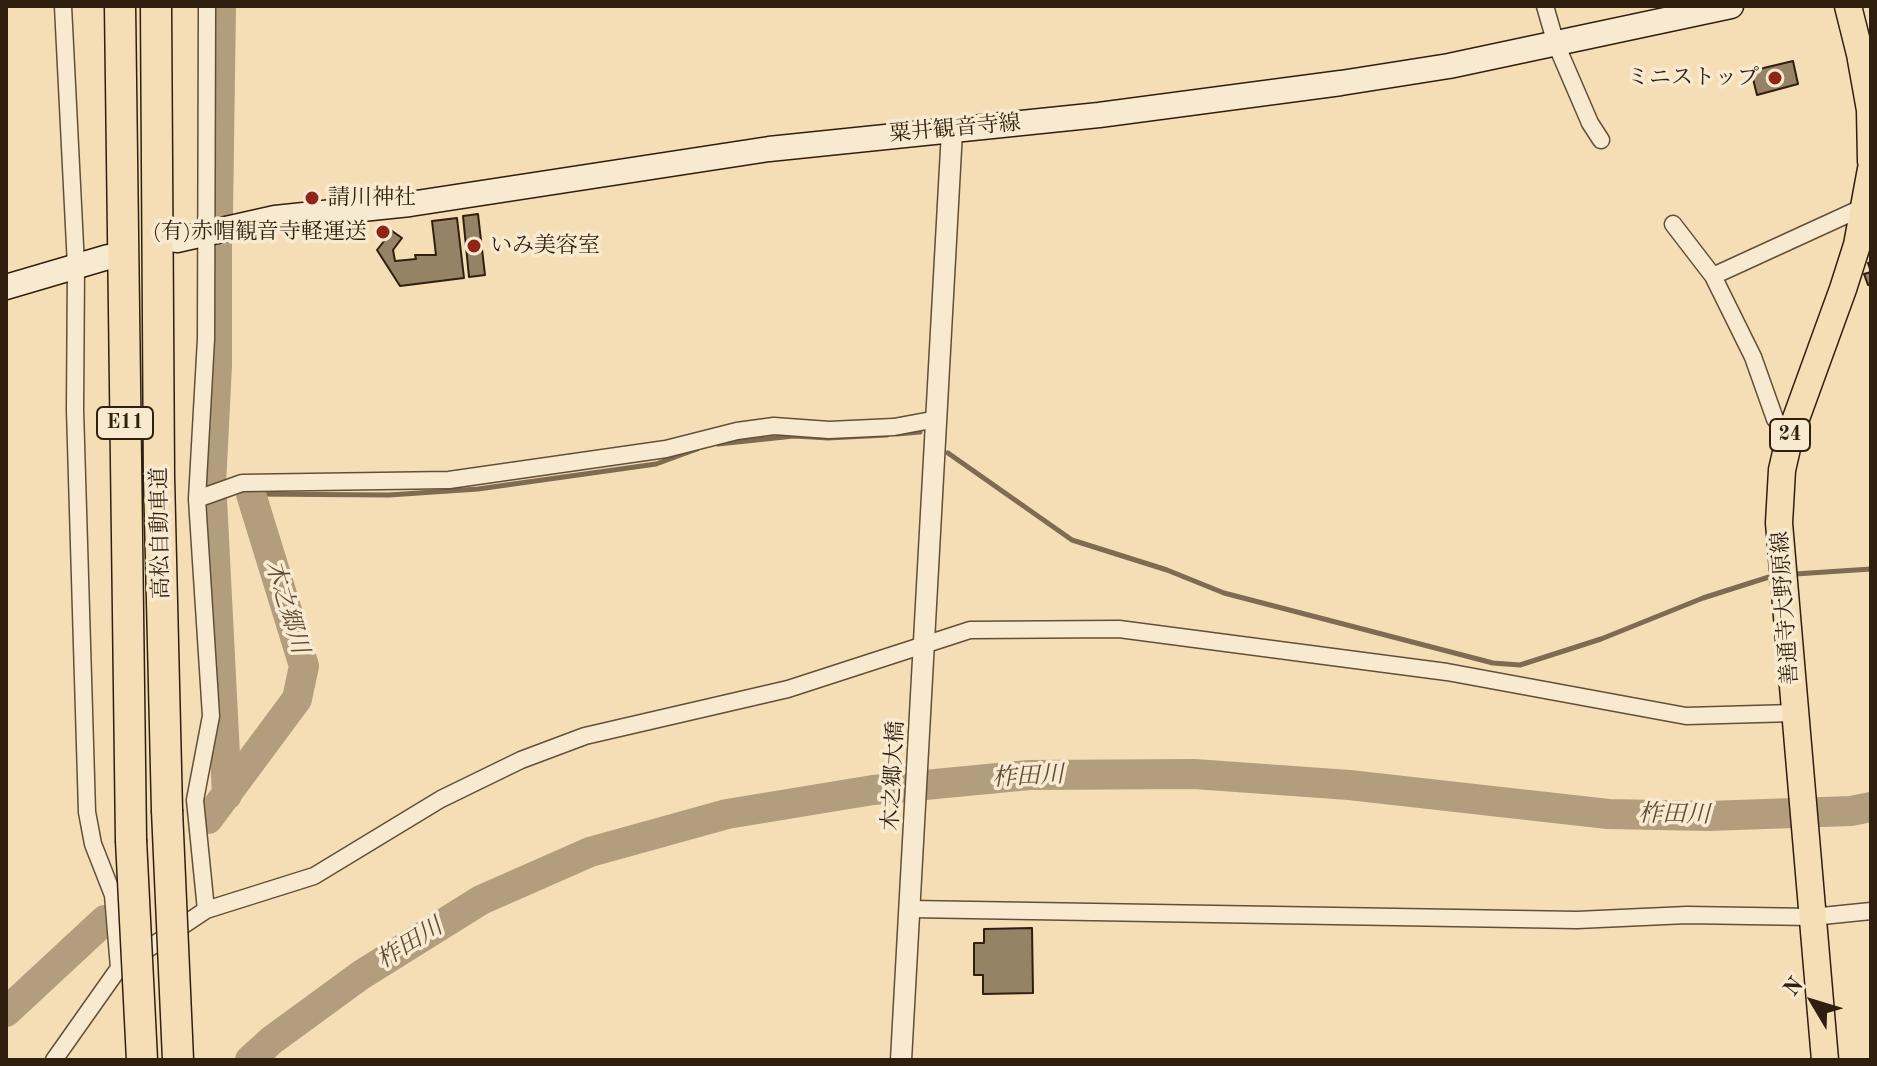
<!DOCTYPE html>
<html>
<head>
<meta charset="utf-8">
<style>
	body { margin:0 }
	#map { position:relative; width:1877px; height:1066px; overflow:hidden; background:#f5deb6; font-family:"Old Standard TT",serif }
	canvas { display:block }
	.frame { position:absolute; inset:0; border:8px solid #301f0e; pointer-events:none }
	.north { position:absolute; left:1773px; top:962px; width:80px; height:80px; -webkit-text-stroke:6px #f8ead0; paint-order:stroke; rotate:308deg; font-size:22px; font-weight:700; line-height:32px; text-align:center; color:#301f0e }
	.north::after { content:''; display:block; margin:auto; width:28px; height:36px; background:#301f0e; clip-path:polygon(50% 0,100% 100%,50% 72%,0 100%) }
</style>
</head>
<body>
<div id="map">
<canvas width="1877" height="1066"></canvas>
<div class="frame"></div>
<div class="north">N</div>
</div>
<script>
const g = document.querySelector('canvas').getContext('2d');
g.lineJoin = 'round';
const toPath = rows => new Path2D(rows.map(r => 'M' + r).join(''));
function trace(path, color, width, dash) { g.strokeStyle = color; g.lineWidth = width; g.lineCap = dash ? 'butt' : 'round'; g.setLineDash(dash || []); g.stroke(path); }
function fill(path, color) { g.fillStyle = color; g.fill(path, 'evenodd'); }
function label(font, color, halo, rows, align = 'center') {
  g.font = font + ' "Old Standard TT","Noto Serif JP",serif'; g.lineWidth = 7; g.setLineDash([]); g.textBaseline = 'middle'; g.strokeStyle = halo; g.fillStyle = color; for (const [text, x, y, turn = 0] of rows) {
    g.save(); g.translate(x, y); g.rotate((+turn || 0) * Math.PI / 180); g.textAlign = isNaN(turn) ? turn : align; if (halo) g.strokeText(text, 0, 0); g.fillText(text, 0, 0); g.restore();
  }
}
trace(toPath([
	[897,434,920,432],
	[718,444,794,436,828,438,887,435],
	[948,453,1072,540,1167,570,1224,593,1493,663,1520,665,1601,639,1703,598,1769,577],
	[251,494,389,495,478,489,656,464,697,449],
	[1795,574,1871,569]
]), '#7e6b51', 5);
trace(toPath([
	[218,212,221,6],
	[211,485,217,365,217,243],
	[212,499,227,795],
	[208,819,297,699,304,666,251,494],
	[6,1012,105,920],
	[250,1060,272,1040,361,975,481,900,590,852,727,814,873,790,1029,775,1194,774,1349,785,1608,814,1708,816,1851,811,1871,807]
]), '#b29d7d', 30);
const building = toPath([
	[1793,61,1798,84,1757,95,1751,71,1793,61],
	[478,214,485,275,469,277,463,216,478,214],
	[457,218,464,278,400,286,377,250,392,231,402,238,393,250,395,261,416,259,415,255,436,255,432,221,457,218],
	[1871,262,1871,284,1868,285,1864,274,1871,272,1868,263,1871,262],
	[1032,928,1033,993,983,994,983,975,974,975,974,943,984,943,984,929,1032,928]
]);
fill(building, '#968265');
trace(building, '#301f0e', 2);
const minor = toPath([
	[63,6,76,266,75,410,87,812,93,844,113,895,119,968],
	[1545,6,1556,44,1590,123,1601,140],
	[1673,224,1713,276,1753,357,1775,419,1790,435],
	[1713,276,1868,205],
	[197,499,242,483,449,480,666,449,737,431,774,426,829,430,894,427,937,419],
	[911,909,1577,920,1687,915,1812,917,1871,911],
	[206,910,195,800,211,716,197,499,206,339,207,6],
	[54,1060,119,968,206,910,314,876,441,799,521,760,585,736,788,689,970,630,1119,629,1447,672,1686,716,1794,713]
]);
const tertiary = toPath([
	[901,1060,952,131]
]);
const secondary = toPath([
	[177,240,275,218,410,204,769,149,1099,115,1341,83,1449,66,1731,6],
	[6,287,108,257]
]);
const primary = toPath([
	[1848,6,1860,54,1870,110,1871,161],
	[1825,1060,1779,523,1782,470,1790,435,1843,289,1857,245,1871,169]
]);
const motorway = toPath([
	[120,6,131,840],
	[156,6,159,476,167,810]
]);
trace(minor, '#614f38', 19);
trace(tertiary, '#614f38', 23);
trace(secondary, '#301f0e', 27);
trace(primary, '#301f0e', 29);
trace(motorway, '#301f0e', 33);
trace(minor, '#f8ead0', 16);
trace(tertiary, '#f8ead0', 20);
trace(secondary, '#f8ead0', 24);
trace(primary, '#f5deb6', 26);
trace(motorway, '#f5deb6', 30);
const motorwayBridge = toPath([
	[167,810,178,1060],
	[131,840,142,1060]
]);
trace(motorwayBridge, '#301f0e', 33, []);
trace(motorwayBridge, '#f5deb6', 30);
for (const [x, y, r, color] of [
	[1775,78,8,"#8f2418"],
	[312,198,8,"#8f2418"],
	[383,232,8,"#8f2418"],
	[474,246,8,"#8f2418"]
]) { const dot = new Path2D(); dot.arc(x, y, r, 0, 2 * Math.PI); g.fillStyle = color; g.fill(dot); trace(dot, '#f8ead0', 3); }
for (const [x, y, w] of [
	[125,423,56],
	[1790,435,40]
]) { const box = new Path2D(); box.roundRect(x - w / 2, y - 16, w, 32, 6); g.fillStyle = '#f8ead0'; g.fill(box); trace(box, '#301f0e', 2); }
label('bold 20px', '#301f0e', null, [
	["E11",125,423],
	["24",1790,435]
]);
label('22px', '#301f0e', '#f8ead0', [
	["ミニストップ",1759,78],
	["請川神社",328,198,"left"],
	["(有)赤帽観音寺軽運送",367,232],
	["いみ美容室",490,246,"left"]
], 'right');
label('22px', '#301f0e', '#f8ead0', [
	["粟井観音寺線",955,129,-5],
	["高松自動車道",161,533,-91],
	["善通寺大野原線",1786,608,-94],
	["木之郷大橋",894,776,-87]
]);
label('italic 24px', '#5e4b35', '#f8ead0', [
	["木之郷川",286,607,73],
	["柞田川",1028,777,-3],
	["柞田川",1674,815,1],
	["柞田川",410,944,-32]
]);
</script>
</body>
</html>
